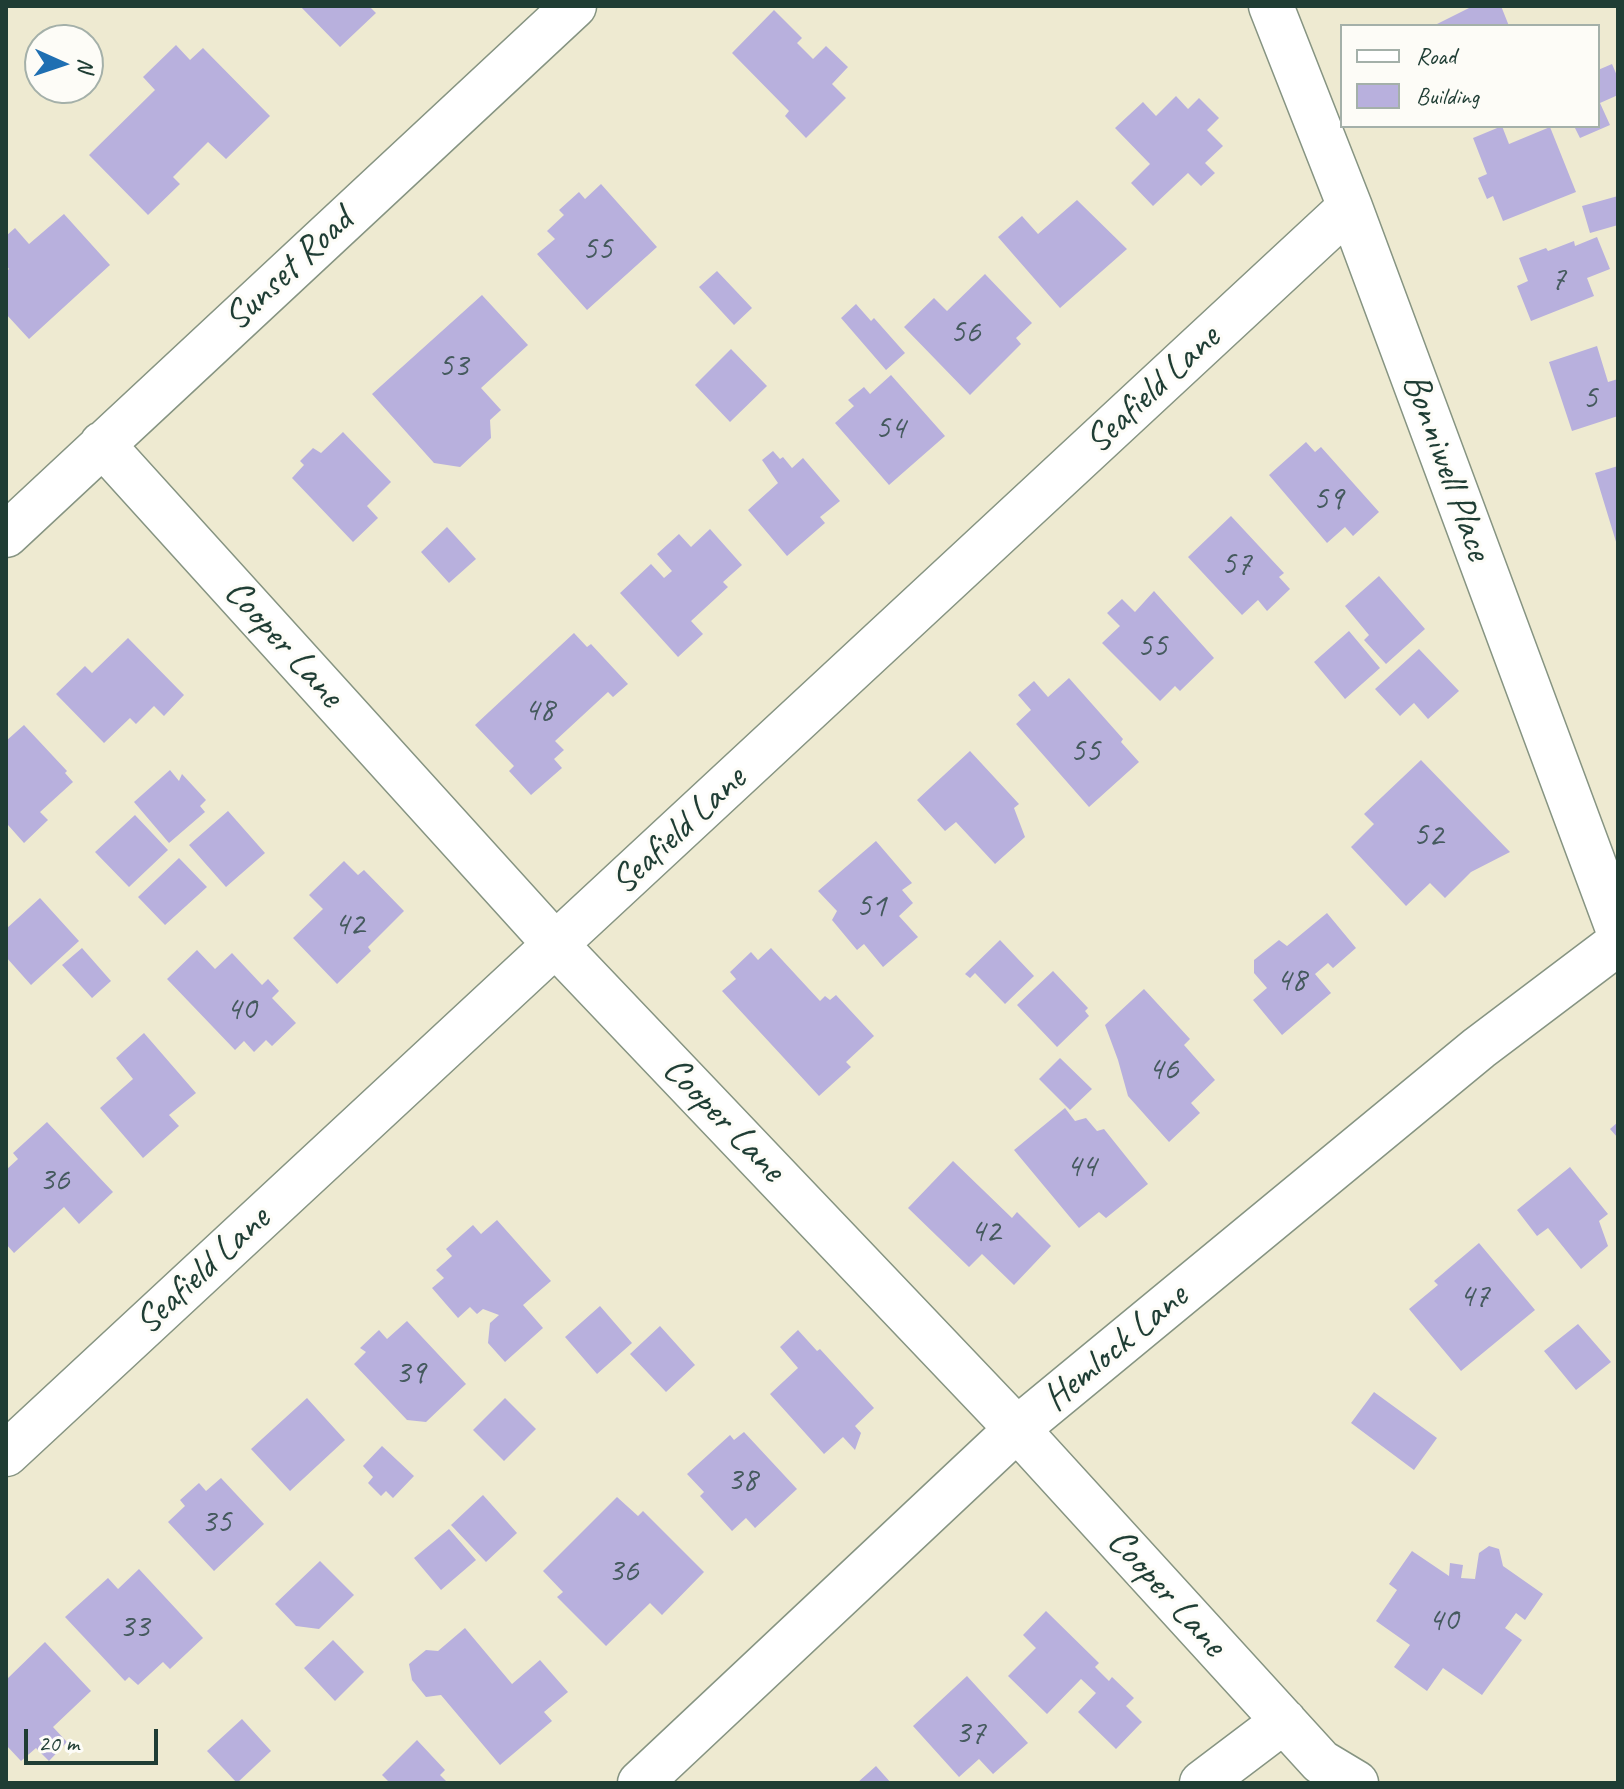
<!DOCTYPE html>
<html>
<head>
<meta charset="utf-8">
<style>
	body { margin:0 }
	#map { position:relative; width:1624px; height:1789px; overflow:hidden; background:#eeead1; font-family:Caveat,sans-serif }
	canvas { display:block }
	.frame { position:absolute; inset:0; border:8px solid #1f3d34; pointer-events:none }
	.legend { position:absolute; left:1340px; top:24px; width:260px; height:104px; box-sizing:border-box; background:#fdfcf7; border:2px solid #a4b0a9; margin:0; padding:10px 14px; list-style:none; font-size:24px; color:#1f3d34 }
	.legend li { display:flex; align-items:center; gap:16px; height:40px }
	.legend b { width:40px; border:2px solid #a4b0a9 }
	.north { position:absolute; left:24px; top:24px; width:80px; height:80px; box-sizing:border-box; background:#fdfcf7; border:2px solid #a4b0a9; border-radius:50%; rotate:93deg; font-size:22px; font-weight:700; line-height:32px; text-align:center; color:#1f3d34 }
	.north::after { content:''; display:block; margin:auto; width:28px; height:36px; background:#1f6fb2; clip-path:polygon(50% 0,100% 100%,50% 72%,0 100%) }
	.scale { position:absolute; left:24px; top:1729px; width:134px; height:36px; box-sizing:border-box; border:4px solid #1f3d34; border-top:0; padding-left:10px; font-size:24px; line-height:28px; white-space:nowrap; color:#1f3d34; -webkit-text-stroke:6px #fdfcf7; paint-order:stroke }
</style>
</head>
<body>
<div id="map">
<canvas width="1624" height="1789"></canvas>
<div class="frame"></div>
<ul class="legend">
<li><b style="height:10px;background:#fff"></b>Road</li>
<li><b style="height:22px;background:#b8b0dd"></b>Building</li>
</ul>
<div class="north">N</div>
<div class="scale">20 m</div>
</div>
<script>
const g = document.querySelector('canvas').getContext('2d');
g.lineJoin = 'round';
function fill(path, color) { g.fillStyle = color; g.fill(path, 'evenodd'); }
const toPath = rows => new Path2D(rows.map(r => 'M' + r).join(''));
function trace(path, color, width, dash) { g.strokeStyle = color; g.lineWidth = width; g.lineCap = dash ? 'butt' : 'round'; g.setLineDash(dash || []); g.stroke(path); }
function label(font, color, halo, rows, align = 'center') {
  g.font = font + ' Caveat,sans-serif'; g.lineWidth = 6; g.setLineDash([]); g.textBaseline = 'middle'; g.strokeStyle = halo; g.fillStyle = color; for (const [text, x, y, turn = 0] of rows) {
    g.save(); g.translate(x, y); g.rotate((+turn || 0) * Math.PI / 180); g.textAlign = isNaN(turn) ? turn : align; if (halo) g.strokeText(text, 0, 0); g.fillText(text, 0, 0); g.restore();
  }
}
fill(toPath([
	[300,6,369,6,376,13,340,47],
	[1473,6,1501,6,1509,26,1433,26],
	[774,10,802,38,797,43,813,59,826,46,848,67,832,84,846,98,806,138,785,116,789,111,732,53],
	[176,45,190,60,203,48,270,116,226,159,208,142,173,177,180,184,148,215,89,155,155,90,143,77],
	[1612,64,1618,78,1618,95,1600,103,1610,125,1580,138,1574,126,1598,126,1598,70],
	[1176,96,1188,109,1199,98,1219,118,1207,130,1223,146,1205,163,1215,173,1201,186,1188,173,1153,206,1131,183,1150,164,1115,128,1143,102,1156,116],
	[1502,126,1509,144,1550,127,1576,192,1503,221,1493,196,1487,199,1478,178,1487,174,1473,138],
	[601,184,657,247,587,310,537,254,555,239,547,231,564,215,559,210,579,192,585,199],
	[1618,196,1618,225,1590,233,1582,206],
	[1077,200,1127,249,1060,308,998,237,1022,216,1038,234],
	[64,214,110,265,29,339,6,314,6,272,9,269,6,265,6,236,15,228,29,244],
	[1597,237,1610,269,1587,278,1594,296,1531,321,1517,286,1528,281,1519,258,1546,248,1548,251,1574,241,1575,246],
	[717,271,752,308,734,325,699,287],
	[985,274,1032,323,1016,338,1021,344,970,395,904,327,934,298,947,311],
	[482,295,528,345,481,388,501,410,490,420,491,438,460,467,434,463,372,394],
	[856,304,871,321,874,318,905,353,886,370,841,318],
	[1597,346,1608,382,1618,379,1618,416,1572,431,1549,362],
	[731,349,767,386,730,422,695,385],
	[891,375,945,436,889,485,835,423,854,406,848,400,864,387,870,394],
	[343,432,391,482,367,506,378,518,353,542,292,478,304,465,300,461,313,448,321,453],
	[1306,442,1315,452,1321,447,1379,512,1353,536,1345,527,1327,543,1269,475],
	[773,451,780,459,783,457,792,468,803,458,840,501,820,517,825,523,787,556,748,510,778,483,762,460],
	[1618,466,1618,545,1617,545,1595,473],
	[1231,516,1284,573,1279,577,1290,589,1267,611,1258,600,1242,615,1188,557],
	[447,527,476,559,449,583,421,552],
	[710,529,742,565,723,582,728,587,691,621,703,634,678,657,620,593,651,564,664,578,672,571,657,554,679,534,691,547],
	[1379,576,1425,629,1386,664,1364,640,1369,635,1345,606],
	[1154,591,1214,658,1180,691,1175,686,1160,701,1102,643,1120,626,1107,613,1122,599,1135,612],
	[1349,631,1380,668,1345,699,1314,662],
	[574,633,587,647,591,644,628,684,613,697,608,692,555,741,564,750,554,759,562,768,531,795,509,771,514,766,475,725],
	[128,638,184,695,164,716,154,706,136,724,130,718,104,743,56,694,85,666,92,673],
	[1419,649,1459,691,1428,719,1414,703,1400,716,1375,689],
	[1069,678,1123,739,1121,742,1139,762,1089,807,1016,724,1031,710,1018,695,1034,681,1048,697],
	[24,725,67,771,65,773,73,782,40,812,48,820,24,843,8,825,6,827,6,741],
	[970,751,1019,804,1014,808,1025,837,995,864,956,822,945,831,917,800],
	[1421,760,1510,852,1471,872,1445,898,1430,883,1406,906,1351,847,1374,824,1364,814],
	[170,770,179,781,182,774,206,800,200,806,205,812,169,843,134,802],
	[228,811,265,853,226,887,189,845],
	[135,815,168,850,129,887,95,852],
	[876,841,912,883,902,890,913,903,899,916,918,937,883,967,864,944,857,950,832,920,837,911,818,891],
	[179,858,207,887,165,925,138,897],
	[344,861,358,875,364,870,404,911,368,947,371,951,337,984,293,938,323,909,309,895],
	[40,898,79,941,31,985,6,957,6,929],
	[1327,913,1356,948,1333,968,1328,963,1315,974,1331,993,1282,1035,1253,1000,1267,988,1254,973,1254,960,1279,940,1287,946],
	[1000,940,1034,976,1005,1004,975,973,970,978,965,974],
	[82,948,111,981,92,998,62,965],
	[771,948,820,1001,825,996,830,1000,836,995,874,1036,846,1062,851,1067,819,1096,722,991,736,979,730,972,751,952,758,960],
	[197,950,215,969,232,953,262,985,268,979,279,991,272,998,296,1023,272,1046,266,1040,254,1052,244,1041,235,1050,167,979],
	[1053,971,1088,1008,1085,1011,1089,1016,1057,1047,1017,1005],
	[1144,989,1190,1039,1184,1045,1215,1080,1191,1103,1200,1113,1169,1142,1128,1096,1118,1060,1105,1025],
	[144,1033,196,1093,169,1115,179,1126,143,1158,100,1108,133,1079,116,1058],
	[1060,1058,1092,1089,1070,1110,1039,1079],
	[1065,1108,1075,1121,1086,1118,1097,1131,1104,1129,1148,1184,1106,1218,1099,1212,1079,1228,1014,1150],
	[47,1122,113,1192,79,1224,64,1207,14,1253,6,1244,6,1170,18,1159,13,1153],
	[1618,1122,1618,1138,1610,1129],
	[953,1161,1012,1218,1017,1212,1051,1246,1014,1285,982,1254,969,1267,908,1208],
	[1570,1167,1608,1214,1599,1221,1608,1246,1581,1269,1548,1228,1537,1236,1517,1210],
	[497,1220,551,1281,523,1305,543,1328,505,1362,488,1343,490,1323,499,1315,483,1309,477,1314,470,1307,458,1318,432,1288,444,1278,436,1270,452,1256,446,1249,473,1225,481,1234],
	[1479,1243,1535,1310,1461,1371,1409,1309,1438,1285,1434,1281],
	[600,1306,632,1343,597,1374,565,1337],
	[407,1321,466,1384,426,1422,407,1420,354,1364,366,1352,360,1348,379,1330,387,1339],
	[1578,1324,1611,1362,1576,1390,1544,1351],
	[660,1326,695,1365,666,1392,630,1354],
	[798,1330,817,1351,820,1349,874,1408,855,1426,861,1433,855,1450,843,1437,824,1454,770,1394,798,1368,780,1347],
	[1374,1392,1437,1438,1414,1470,1351,1423],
	[307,1398,345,1440,290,1491,251,1449],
	[505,1398,536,1429,504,1461,473,1430],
	[744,1432,797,1489,755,1528,746,1518,732,1531,700,1496,704,1492,687,1474,730,1435,734,1440],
	[382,1446,414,1476,393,1498,386,1491,381,1496,368,1483,373,1477,363,1466],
	[221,1478,264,1524,214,1571,168,1522,185,1506,180,1500,199,1483,206,1491],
	[483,1495,517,1533,486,1562,451,1525],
	[617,1497,638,1516,643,1511,704,1572,662,1615,650,1603,606,1646,557,1597,563,1592,543,1571],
	[449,1529,476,1560,441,1590,414,1558],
	[1489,1546,1499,1549,1503,1566,1543,1594,1525,1620,1516,1613,1505,1628,1522,1640,1482,1695,1443,1668,1427,1691,1394,1667,1410,1645,1376,1621,1397,1590,1389,1584,1412,1551,1449,1576,1450,1563,1463,1565,1461,1578,1475,1579,1479,1553],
	[320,1561,354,1595,319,1629,296,1626,275,1604],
	[139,1569,203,1638,170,1669,163,1662,138,1685,129,1677,125,1681,65,1617,108,1578,118,1589],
	[1046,1611,1099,1663,1095,1667,1109,1681,1112,1677,1134,1698,1126,1706,1142,1722,1116,1749,1078,1712,1096,1693,1081,1679,1047,1714,1008,1676,1036,1648,1023,1635],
	[465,1628,512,1684,540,1660,568,1692,544,1712,552,1721,500,1765,441,1695,426,1697,412,1680,409,1664,426,1650,438,1651],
	[333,1640,364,1672,335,1701,304,1668],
	[45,1642,91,1691,53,1727,67,1742,49,1761,36,1748,21,1761,6,1745,6,1680],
	[967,1676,1028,1743,993,1774,979,1759,959,1777,913,1726],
	[242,1719,271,1751,237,1783,207,1751],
	[417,1740,445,1770,440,1775,448,1783,390,1783,382,1775],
	[876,1766,891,1783,857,1783]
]), '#b8b0dd');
const minor = toPath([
	[1271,6,1350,207,1618,929],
	[102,444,556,945,1017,1429,1321,1762,1356,1783],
	[6,535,574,6],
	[6,1454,1350,207],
	[640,1783,1017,1429,1479,1048,1618,943],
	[1202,1783,1284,1721]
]);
trace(minor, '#869482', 47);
trace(minor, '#fff', 44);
label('34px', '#455a5e', null, [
	["55",597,250],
	["7",1558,280],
	["56",965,333],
	["53",453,367],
	["5",1590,399],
	["54",890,429],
	["59",1328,500],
	["57",1236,565],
	["55",1152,647],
	["48",539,711],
	["55",1085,752],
	["52",1428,836],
	["51",871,907],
	["42",349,925],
	["48",1291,981],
	["40",241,1010],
	["46",1163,1070],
	["44",1081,1167],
	["36",54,1181],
	["42",985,1232],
	["47",1474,1297],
	["39",410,1374],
	["38",742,1481],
	["35",216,1523],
	["36",623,1572],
	["40",1443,1621],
	["33",134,1628],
	["37",970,1734]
]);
label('38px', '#1f3d34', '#fdfcf7', [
	["Sunset Road",289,270,-43],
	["Seafield Lane",1153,390,-43],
	["Bonniwell Place",1446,467,70],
	["Cooper Lane",283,644,48],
	["Seafield Lane",679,831,-43],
	["Cooper Lane",723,1120,46],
	["Seafield Lane",203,1271,-43],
	["Hemlock Lane",1116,1348,-40],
	["Cooper Lane",1166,1593,48]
]);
</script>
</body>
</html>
